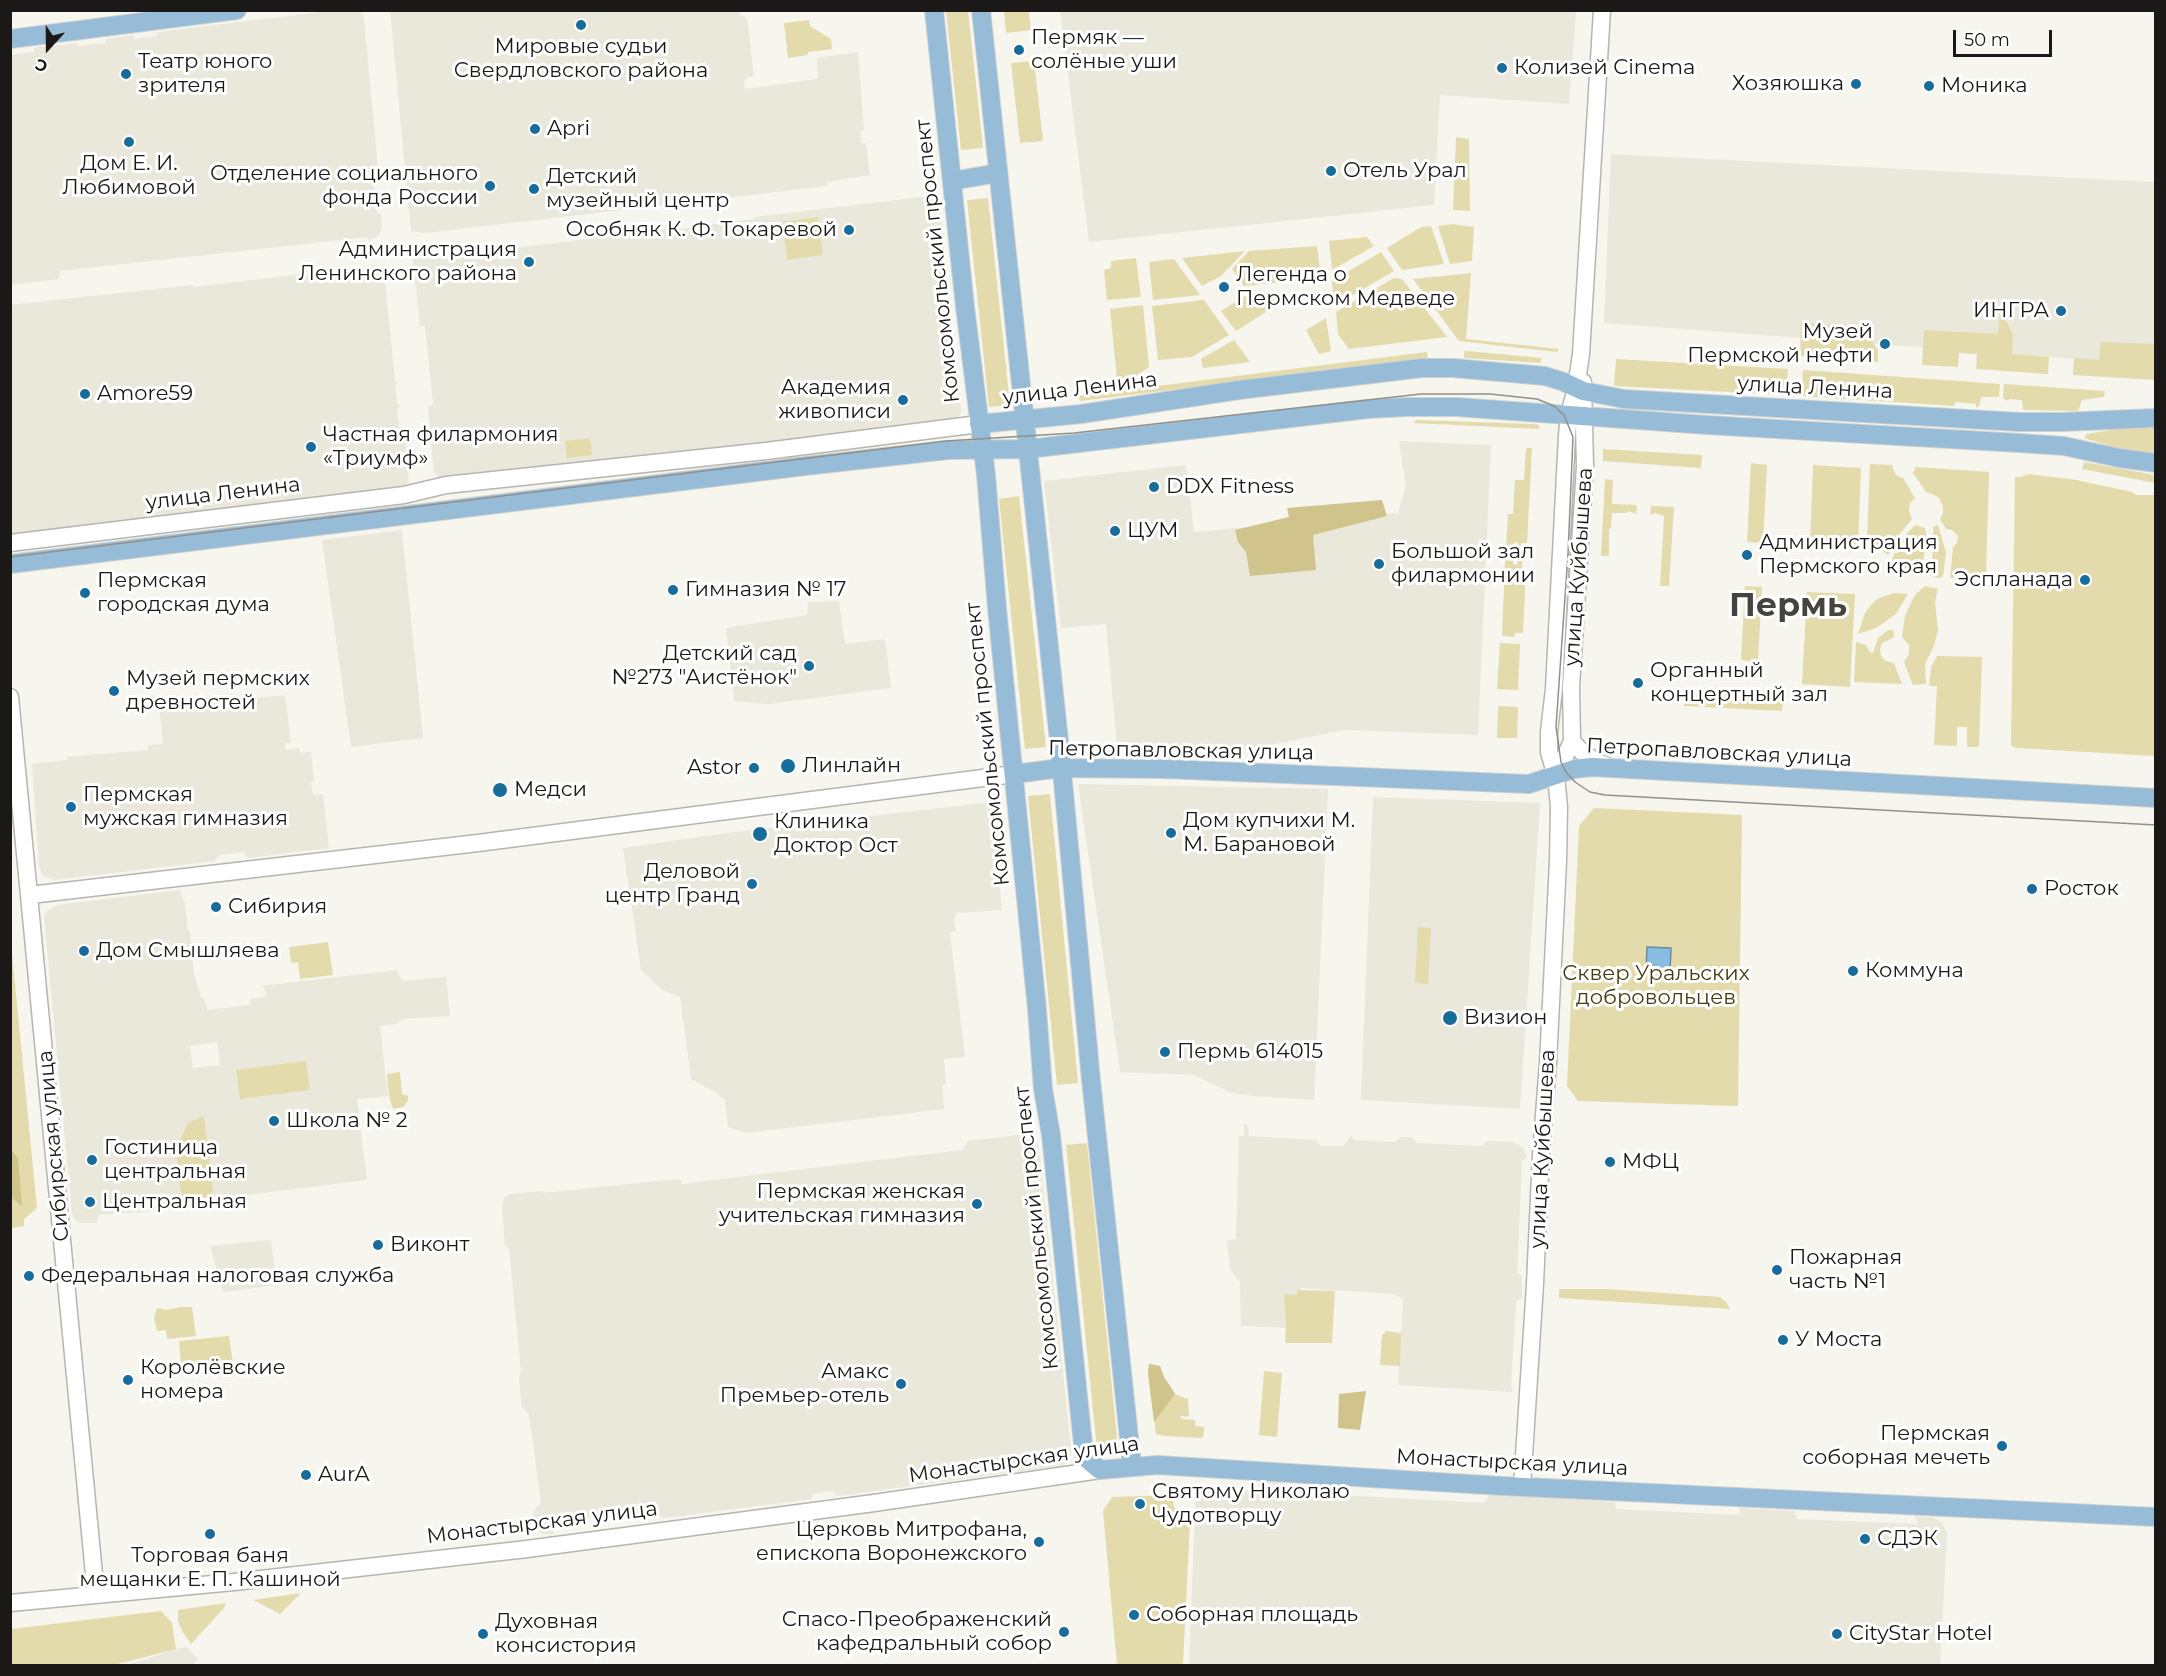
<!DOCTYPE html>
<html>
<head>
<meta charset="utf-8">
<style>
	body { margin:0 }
	#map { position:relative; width:2166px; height:1676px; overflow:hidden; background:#f6f5ee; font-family:Montserrat,sans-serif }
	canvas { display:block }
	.frame { position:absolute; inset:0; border:12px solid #1a1917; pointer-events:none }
	.north { position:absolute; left:18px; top:18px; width:60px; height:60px; -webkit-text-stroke:4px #fff; paint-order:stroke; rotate:201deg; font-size:16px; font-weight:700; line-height:24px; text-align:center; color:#1a1917 }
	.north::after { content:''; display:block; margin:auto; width:21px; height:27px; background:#1a1917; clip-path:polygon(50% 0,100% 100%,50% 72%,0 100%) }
	.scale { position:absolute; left:1953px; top:30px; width:99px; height:27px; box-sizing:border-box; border:3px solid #1a1917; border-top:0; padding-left:8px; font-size:18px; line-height:21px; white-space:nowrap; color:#1a1917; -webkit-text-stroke:4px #fff; paint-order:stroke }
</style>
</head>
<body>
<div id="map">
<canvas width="2166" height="1676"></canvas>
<div class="frame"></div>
<div class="north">С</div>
<div class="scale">50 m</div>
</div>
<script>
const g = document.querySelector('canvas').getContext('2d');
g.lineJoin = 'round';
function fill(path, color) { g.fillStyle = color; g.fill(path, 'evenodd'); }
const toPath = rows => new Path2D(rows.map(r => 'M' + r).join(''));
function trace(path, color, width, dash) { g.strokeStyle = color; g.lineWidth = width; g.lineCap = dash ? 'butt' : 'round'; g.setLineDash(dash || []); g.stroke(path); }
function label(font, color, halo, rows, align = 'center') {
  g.font = font + ' Montserrat,sans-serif'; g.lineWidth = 6; g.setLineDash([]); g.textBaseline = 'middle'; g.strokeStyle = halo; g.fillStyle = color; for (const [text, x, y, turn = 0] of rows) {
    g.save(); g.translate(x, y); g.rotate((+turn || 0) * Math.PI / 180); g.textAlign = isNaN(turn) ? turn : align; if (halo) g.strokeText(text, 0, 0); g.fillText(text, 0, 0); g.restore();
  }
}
fill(toPath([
	[390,10,738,11,740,15,747,18,754,77,748,77,744,81,745,89,818,79,817,58,858,52,864,130,860,131,861,143,866,143,870,175,827,182,827,186,425,233,411,231],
	[330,11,358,11,363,14,364,19,378,168,373,174,377,213,381,214,382,226,380,233,377,237,368,240,368,237,60,271,59,279,11,285,11,55,34,52,34,48,76,43,78,46,106,43,106,39,134,35,134,39,157,36,157,32],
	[1060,11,1576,11,1569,104,1440,95,1434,205,1089,242],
	[1611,154,2155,182,2155,365,1604,323],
	[930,196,936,197,940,203,961,409,961,413,956,420,577,467,441,479,434,473,428,407,433,404,425,326,420,326,413,259,472,250,473,253,662,230,666,228,679,226,680,229,754,219,754,217],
	[376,265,381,267,384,271,395,380,398,383,395,384,397,405,401,405,397,409,400,434,404,434,406,446,409,482,405,488,13,536,10,510,10,305,193,285,194,287],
	[1399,441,1491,445,1478,735,1344,730,1241,751,1117,747,1106,624,1061,628,1044,481,1186,465,1194,532,1398,513,1406,486],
	[402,530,423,738,351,747,322,540],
	[839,601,845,644,885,639,891,688,769,704,734,701,726,628,807,615,808,602],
	[285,695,291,743,285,743,285,750,299,748,300,753,311,752,314,781,311,782,313,795,323,794,329,848,248,858,243,852,219,855,214,861,54,880,43,876,39,866,32,764,67,760,67,757,148,750,148,745,163,744,160,712,164,708],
	[1078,784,1328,789,1314,1100,1253,1096,1229,1092,1194,1075,1120,1072],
	[1373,797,1540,803,1520,1109,1361,1100],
	[991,802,1002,910,957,913,954,920,956,931,950,932,965,1057,944,1059,946,1084,942,1085,944,1109,746,1133,728,1127,725,1100,715,1092,691,1079,680,997,662,990,641,970,623,848,719,834],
	[180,890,185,904,188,931,190,931,194,974,201,997,205,999,207,1010,250,1005,250,999,266,997,265,988,262,988,262,986,397,970,402,981,446,977,450,1016,403,1019,396,1024,380,1026,388,1096,357,1099,367,1180,181,1203,183,1209,173,1210,99,1215,96,1223,80,1223,74,1218,72,1213,44,917,47,911,57,905],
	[217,1042,220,1065,193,1068,190,1046],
	[1244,1123,1248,1126,1249,1136,1316,1140,1321,1146,1343,1146,1351,1135,1354,1140,1396,1142,1400,1137,1412,1137,1416,1143,1482,1146,1487,1141,1513,1142,1523,1147,1527,1157,1522,1160,1517,1273,1522,1276,1522,1298,1516,1301,1511,1386,1513,1392,1398,1385,1403,1299,1394,1294,1301,1288,1292,1328,1241,1326,1240,1282,1230,1270,1227,1241,1236,1239,1239,1136,1244,1136],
	[1025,1134,1035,1137,1039,1148,1071,1449,1071,1455,1064,1465,838,1496,832,1491,812,1494,812,1499,665,1518,660,1517,655,1511,643,1512,642,1517,639,1521,636,1512,553,1522,554,1534,542,1534,536,1530,533,1514,537,1506,541,1504,529,1414,522,1408,519,1378,521,1372,509,1248,505,1246,502,1206,505,1197,509,1194,543,1191,543,1193,678,1179,680,1179,682,1184,828,1166,962,1150,968,1141],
	[271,1240,277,1285,223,1292,210,1246],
	[1260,1482,1281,1483,1284,1492,1485,1503,1489,1494,1615,1502,1616,1509,1739,1515,1740,1508,1794,1511,1797,1519,1918,1524,1915,1516,1932,1517,1942,1523,1947,1533,1940,1665,1189,1666,1196,1488,1256,1491],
	[187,1647,198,1659,193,1665,127,1665,176,1649]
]), '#eae8da');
fill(toPath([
	[946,11,968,11,983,148,961,150],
	[1004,11,1029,11,1031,30,1006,33],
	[809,20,810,26,831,39,832,49,808,52,807,55,788,58,784,23],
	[1034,61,1043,141,1020,143,1011,63],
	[1456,137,1469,139,1470,211,1453,210],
	[988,198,1010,405,989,407,967,200],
	[818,217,823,255,787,260,783,222],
	[1453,224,1474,227,1472,261,1450,264,1438,226],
	[1431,226,1444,264,1402,270,1387,248,1421,227],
	[1367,237,1374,246,1332,270,1329,241],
	[1317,246,1321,278,1244,286,1232,269,1249,251],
	[1245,251,1221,276,1202,286,1182,258],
	[1381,252,1394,271,1334,306,1332,281],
	[1136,258,1141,297,1107,300,1104,270,1111,268,1111,261],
	[1174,259,1200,295,1153,300,1149,262],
	[1471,273,1466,339,1559,349,1557,352,1459,341,1413,279],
	[1394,278,1402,279,1447,337,1349,349,1338,334,1336,312],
	[1279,292,1283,301,1236,331,1221,311,1247,295],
	[1204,300,1229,335,1192,357,1158,360,1152,306],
	[1143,305,1149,367,1135,377,1117,379,1110,309],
	[2000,310,2013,334,2012,354,2049,357,2048,374,1976,369,1977,354,1959,353,1958,367,1922,365,1924,330,1998,334],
	[1326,318,1331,351,1319,354,1306,330],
	[1801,323,1865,326,1876,348,1878,349,1878,362,1800,356],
	[1234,340,1250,362,1203,368,1201,359],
	[2101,342,2155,344,2155,380,2073,375,2074,358,2099,360],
	[1464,351,1478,352,1542,358,1540,363,1464,358],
	[1427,352,1428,359,1080,401,1078,396],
	[1616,359,1788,369,1786,395,1614,386],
	[1803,370,2000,384,1999,397,1981,397,1979,407,1976,407,1976,404,1955,402,1954,406,1802,396],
	[2004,384,2105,391,2104,397,2082,400,2078,411,2023,410,2022,400,2010,399,2007,401,2003,398],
	[1416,420,1532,424,1539,425,1539,429,1413,423],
	[2155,428,2155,454,2116,448,2084,438,2087,434,2116,429],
	[590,438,592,455,567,458,565,441],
	[1526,448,1532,448,1527,543,1521,543,1521,547,1518,546,1518,543,1514,542,1513,547,1506,547,1508,514,1513,514,1515,480,1524,480],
	[1603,449,1702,455,1701,468,1603,461],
	[2084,462,2155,475,2155,483,2082,469],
	[1751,463,1767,465,1763,543,1747,542],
	[1870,464,1892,465,1894,471,1897,476,1903,478,1915,498,1910,503,1909,511,1912,519,1897,537,1892,537,1888,541,1888,546,1890,552,1888,555,1867,538],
	[1813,465,1861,468,1858,547,1810,544],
	[1916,467,1989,472,1986,575,1950,578,1953,547,1957,543,1958,536,1952,530,1946,529,1940,519,1943,513,1943,506,1939,498,1932,494,1926,492,1913,473],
	[2029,474,2076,480,2132,492,2136,495,2155,495,2155,756,2017,748,2011,746,2015,477,2021,477],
	[1605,479,1613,480,1612,504,1637,505,1636,514,1628,511,1627,513,1612,513,1611,528,1609,529,1609,556,1601,556],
	[1019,496,1046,747,1025,749,999,499],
	[1651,506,1674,507,1669,586,1660,586,1664,516,1655,513,1650,515],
	[1915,525,1925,528,1927,540,1921,572,1909,570,1892,561,1894,554,1902,551,1902,539],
	[1938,525,1946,552,1943,577,1938,578,1930,575,1934,542,1933,527],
	[1505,560,1513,561,1513,564,1517,565,1518,561,1522,561,1522,569,1526,570,1523,633,1515,633,1515,637,1502,636],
	[1745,586,1762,587,1758,662,1741,660],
	[1925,586,1938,589,1935,602,1938,630,1934,646,1925,664,1926,684,1913,685,1904,662,1909,654,1909,645,1902,637,1905,616,1910,605,1915,595],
	[1807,592,1855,594,1850,687,1802,684],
	[1894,593,1908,594,1896,614,1876,628,1858,634,1865,613,1872,604,1879,598],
	[1888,630,1893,630,1894,637,1882,643,1880,649,1881,656,1886,661,1894,663,1902,684,1854,682,1856,642,1866,645,1870,652,1873,653,1878,638],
	[1500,643,1520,644,1518,690,1497,689],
	[1937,656,1982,657,1979,747,1967,747,1967,727,1957,727,1957,746,1934,745,1937,686,1929,686,1931,667],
	[1685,694,1783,699,1782,711,1684,706],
	[1498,706,1518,707,1517,738,1497,738],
	[1050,794,1078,1083,1057,1085,1028,796],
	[1594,808,1742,815,1738,1106,1578,1101,1567,1086,1579,826],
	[1418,927,1431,928,1428,984,1415,983],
	[10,933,37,1208,24,1219,24,1226,11,1228],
	[328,942,333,975,300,979,298,962,291,963,289,947],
	[306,1061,310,1090,240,1099,236,1070],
	[400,1072,402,1094,408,1096,408,1101,403,1107,393,1109,389,1096,387,1074],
	[204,1116,213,1192,211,1192,212,1197,182,1200,176,1149,188,1123],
	[1087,1143,1118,1447,1097,1449,1066,1145],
	[1559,1289,1606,1289,1720,1297,1727,1303,1730,1309,1559,1298],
	[1297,1290,1335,1291,1332,1343,1285,1343,1286,1325,1284,1294,1297,1295],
	[181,1307,192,1307,196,1336,167,1339,166,1330,157,1331,154,1318,157,1308,166,1310],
	[1385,1331,1401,1333,1400,1366,1380,1365,1382,1334,1385,1334],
	[229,1336,234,1371,195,1375,194,1365,181,1366,179,1341],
	[1149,1364,1160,1366,1164,1377,1175,1394,1188,1399,1189,1417,1181,1416,1181,1419,1195,1420,1195,1426,1204,1427,1203,1438,1165,1436,1156,1434,1148,1373],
	[1264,1371,1282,1373,1277,1437,1259,1435],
	[1173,1495,1174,1507,1190,1521,1183,1665,1117,1665,1103,1511,1112,1497],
	[301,1593,280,1614,253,1600],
	[226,1603,224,1608,191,1644,181,1629,178,1620,178,1610],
	[161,1611,172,1623,176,1649,114,1665,11,1665,11,1629]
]), '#e4dbad');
fill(toPath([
	[1382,500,1387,516,1313,535,1316,570,1250,576,1246,552,1238,542,1235,530,1289,517,1287,508],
	[11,1149,18,1159,22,1206,11,1197],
	[1149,1364,1160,1366,1164,1377,1175,1394,1154,1422,1148,1373],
	[1366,1391,1360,1430,1338,1428,1339,1394]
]), '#d0c48c');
const water = toPath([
	[1647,947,1671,948,1670,972,1646,971,1647,947]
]);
fill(water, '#89bce1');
trace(water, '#688ba4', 1.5);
const secondary = toPath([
	[10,543,404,495,446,485,766,451,979,424],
	[10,697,96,1595],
	[1572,741,1581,751,1592,759,1611,768],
	[1556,776,1572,741,1571,687,1585,466,1583,382],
	[30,895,478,843,1014,774],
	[1522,1487,1535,1284,1541,1153,1548,1063,1558,861,1559,807,1556,776,1549,752,1549,732,1554,689,1567,435,1569,415,1576,388,1581,354,1602,10],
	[10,1603,234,1582,527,1549,874,1503,1100,1470]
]);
const primary = toPath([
	[934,10,965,307,986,475,997,608,1037,1009,1043,1089,1051,1135,1084,1454,1088,1460,1100,1470,1157,1465,1503,1486,2156,1517],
	[981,10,1060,750,1091,1080,1132,1466],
	[10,39,237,10],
	[952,181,998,173],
	[979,424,1081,414,1239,390,1422,368,1453,368,1545,376,1564,382,1583,391,1624,399,2019,422,2062,422,2156,418],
	[10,564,805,466,948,450,1028,449,1368,409,1406,407,1457,407,1707,425,2019,443,2064,446,2119,458,2156,463],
	[1014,774,1061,768,1164,769,1529,784,1574,769,1592,767,2156,798]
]);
trace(secondary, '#b6b5af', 19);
trace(primary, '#d1d1d1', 20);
trace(secondary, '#fff', 16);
trace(primary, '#96bcd7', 18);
trace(toPath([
	[10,557,946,441,1074,433,1421,394,1490,394,1537,399,1554,406,1564,415,1573,437,1568,554,1556,727,1561,762,1566,772,1575,782,1590,792,1605,795,2156,825]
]), '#91908c', 1.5);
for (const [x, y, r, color] of [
	[581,25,6,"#186c9c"],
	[1019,50,6,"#186c9c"],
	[1502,68,6,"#186c9c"],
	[126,74,6,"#186c9c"],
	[1856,84,6,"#186c9c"],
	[1929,86,6,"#186c9c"],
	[535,129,6,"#186c9c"],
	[129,142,6,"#186c9c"],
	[1331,171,6,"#186c9c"],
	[490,186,6,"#186c9c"],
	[534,189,6,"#186c9c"],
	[849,230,6,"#186c9c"],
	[529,262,6,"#186c9c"],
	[1224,287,6,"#186c9c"],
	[2061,311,6,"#186c9c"],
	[1885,344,6,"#186c9c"],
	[85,394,6,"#186c9c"],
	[903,400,6,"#186c9c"],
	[311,447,6,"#186c9c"],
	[1154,487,6,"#186c9c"],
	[1115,531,6,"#186c9c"],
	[1747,555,6,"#186c9c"],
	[1379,564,6,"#186c9c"],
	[2085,580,6,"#186c9c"],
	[673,590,6,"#186c9c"],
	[85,593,6,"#186c9c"],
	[809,666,6,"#186c9c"],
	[1638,683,6,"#186c9c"],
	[114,691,6,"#186c9c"],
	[788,766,8,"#186c9c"],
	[754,768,6,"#186c9c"],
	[500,790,8,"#186c9c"],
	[71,807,6,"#186c9c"],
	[1171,833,6,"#186c9c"],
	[760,834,8,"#186c9c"],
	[752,884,6,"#186c9c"],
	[2032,889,6,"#186c9c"],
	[216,907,6,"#186c9c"],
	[84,951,6,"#186c9c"],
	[1853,971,6,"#186c9c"],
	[1450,1018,8,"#186c9c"],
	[1165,1052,6,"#186c9c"],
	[274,1121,6,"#186c9c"],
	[92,1160,6,"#186c9c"],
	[1610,1162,6,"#186c9c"],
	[90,1202,6,"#186c9c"],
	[977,1204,6,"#186c9c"],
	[378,1245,6,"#186c9c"],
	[1777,1270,6,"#186c9c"],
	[29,1276,6,"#186c9c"],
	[1783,1340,6,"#186c9c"],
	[128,1380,6,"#186c9c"],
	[901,1384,6,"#186c9c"],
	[2002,1446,6,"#186c9c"],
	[306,1475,6,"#186c9c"],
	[1140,1504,6,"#186c9c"],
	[210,1534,6,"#186c9c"],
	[1865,1539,6,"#186c9c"],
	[1039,1542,6,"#186c9c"],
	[1134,1615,6,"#186c9c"],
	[1064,1632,6,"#186c9c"],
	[483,1634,6,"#186c9c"],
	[1837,1634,6,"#186c9c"]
]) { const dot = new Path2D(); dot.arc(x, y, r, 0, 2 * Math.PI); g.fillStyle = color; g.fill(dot); trace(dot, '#fff', 2); }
label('21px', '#1a1917', '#fff', [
	["Пермяк —",1031,38],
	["солёные уши",1031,62],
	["Мировые судьи",581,47,"center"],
	["Свердловского района",581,71,"center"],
	["Театр юного",138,62],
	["зрителя",138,86],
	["Колизей Cinema",1514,68],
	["Хозяюшка",1844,84,"right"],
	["Моника",1941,86],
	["Apri",547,129],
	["Дом Е. И.",129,164,"center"],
	["Любимовой",129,188,"center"],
	["Отель Урал",1343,171],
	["Отделение социального",478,174,"right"],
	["фонда России",478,198,"right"],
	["Детский",546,177],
	["музейный центр",546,201],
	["Особняк К. Ф. Токаревой",837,230,"right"],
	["Администрация",517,250,"right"],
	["Ленинского района",517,274,"right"],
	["Легенда о",1236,275],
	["Пермском Медведе",1236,299],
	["ИНГРА",2049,311,"right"],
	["Музей",1873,332,"right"],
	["Пермской нефти",1873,356,"right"],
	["Академия",891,388,"right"],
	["живописи",891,412,"right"],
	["Amore59",97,394],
	["Частная филармония",323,435],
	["«Триумф»",323,459],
	["DDX Fitness",1166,487],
	["ЦУМ",1127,531],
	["Администрация",1759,543],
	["Пермского края",1759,567],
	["Большой зал",1391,552],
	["филармонии",1391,576],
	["Эспланада",2073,580,"right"],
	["Пермская",97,581],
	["городская дума",97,605],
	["Гимназия № 17",685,590],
	["Детский сад",797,654,"right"],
	["№273 \"Аистёнок\"",797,678,"right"],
	["Органный",1650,671],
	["концертный зал",1650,695],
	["Музей пермских",126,679],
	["древностей",126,703],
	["Линлайн",802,766],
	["Astor",742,768,"right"],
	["Медси",514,790],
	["Пермская",83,795],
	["мужская гимназия",83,819],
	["Дом купчихи М.",1183,821],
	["М. Барановой",1183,845],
	["Клиника",774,822],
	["Доктор Ост",774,846],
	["Деловой",740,872,"right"],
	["центр Гранд",740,896,"right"],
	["Росток",2044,889],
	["Сибирия",228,907],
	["Дом Смышляева",96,951],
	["Коммуна",1865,971],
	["Визион",1464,1018],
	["Пермь 614015",1177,1052],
	["Школа № 2",286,1121],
	["Гостиница",104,1148],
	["центральная",104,1172],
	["МФЦ",1622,1162],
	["Пермская женская",965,1192,"right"],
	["учительская гимназия",965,1216,"right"],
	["Центральная",102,1202],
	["Виконт",390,1245],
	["Пожарная",1789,1258],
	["часть №1",1789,1282],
	["Федеральная налоговая служба",41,1276],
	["У Моста",1795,1340],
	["Королёвские",140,1368],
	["номера",140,1392],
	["Амакс",889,1372,"right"],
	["Премьер-отель",889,1396,"right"],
	["Пермская",1990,1434,"right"],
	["соборная мечеть",1990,1458,"right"],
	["AurA",318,1475],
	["Святому Николаю",1152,1492],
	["Чудотворцу",1152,1516],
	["Церковь Митрофана,",1027,1530,"right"],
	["епископа Воронежского",1027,1554,"right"],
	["СДЭК",1877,1539],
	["Торговая баня",210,1556,"center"],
	["мещанки Е. П. Кашиной",210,1580,"center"],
	["Соборная площадь",1146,1615],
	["Спасо-Преображенский",1052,1620,"right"],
	["кафедральный собор",1052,1644,"right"],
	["Духовная",495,1622],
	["консистория",495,1646],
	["CityStar Hotel",1849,1634]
], 'left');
label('21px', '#1a1917', '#fff', [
	["Комсомольский проспект",938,261,-96],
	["улица Ленина",1815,388,3],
	["улица Ленина",1080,389,-7],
	["улица Ленина",223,494,-7],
	["улица Куйбышева",1579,567,-86],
	["Комсомольский проспект",988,744,-96],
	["Петропавловская улица",1181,751,1],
	["Петропавловская улица",1719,753,3],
	["Сибирская улица",54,1146,-95],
	["улица Куйбышева",1543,1149,-87],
	["Комсомольский проспект",1037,1228,-96],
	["Монастырская улица",1024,1460,-8],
	["Монастырская улица",1512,1463,3],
	["Монастырская улица",542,1523,-7]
]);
label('21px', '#443b0e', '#fff', [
	["Сквер Уральских",1656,974],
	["добровольцев",1656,998]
]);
label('bold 33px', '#45443e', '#fff', [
	["Пермь",1788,606]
]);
</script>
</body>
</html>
